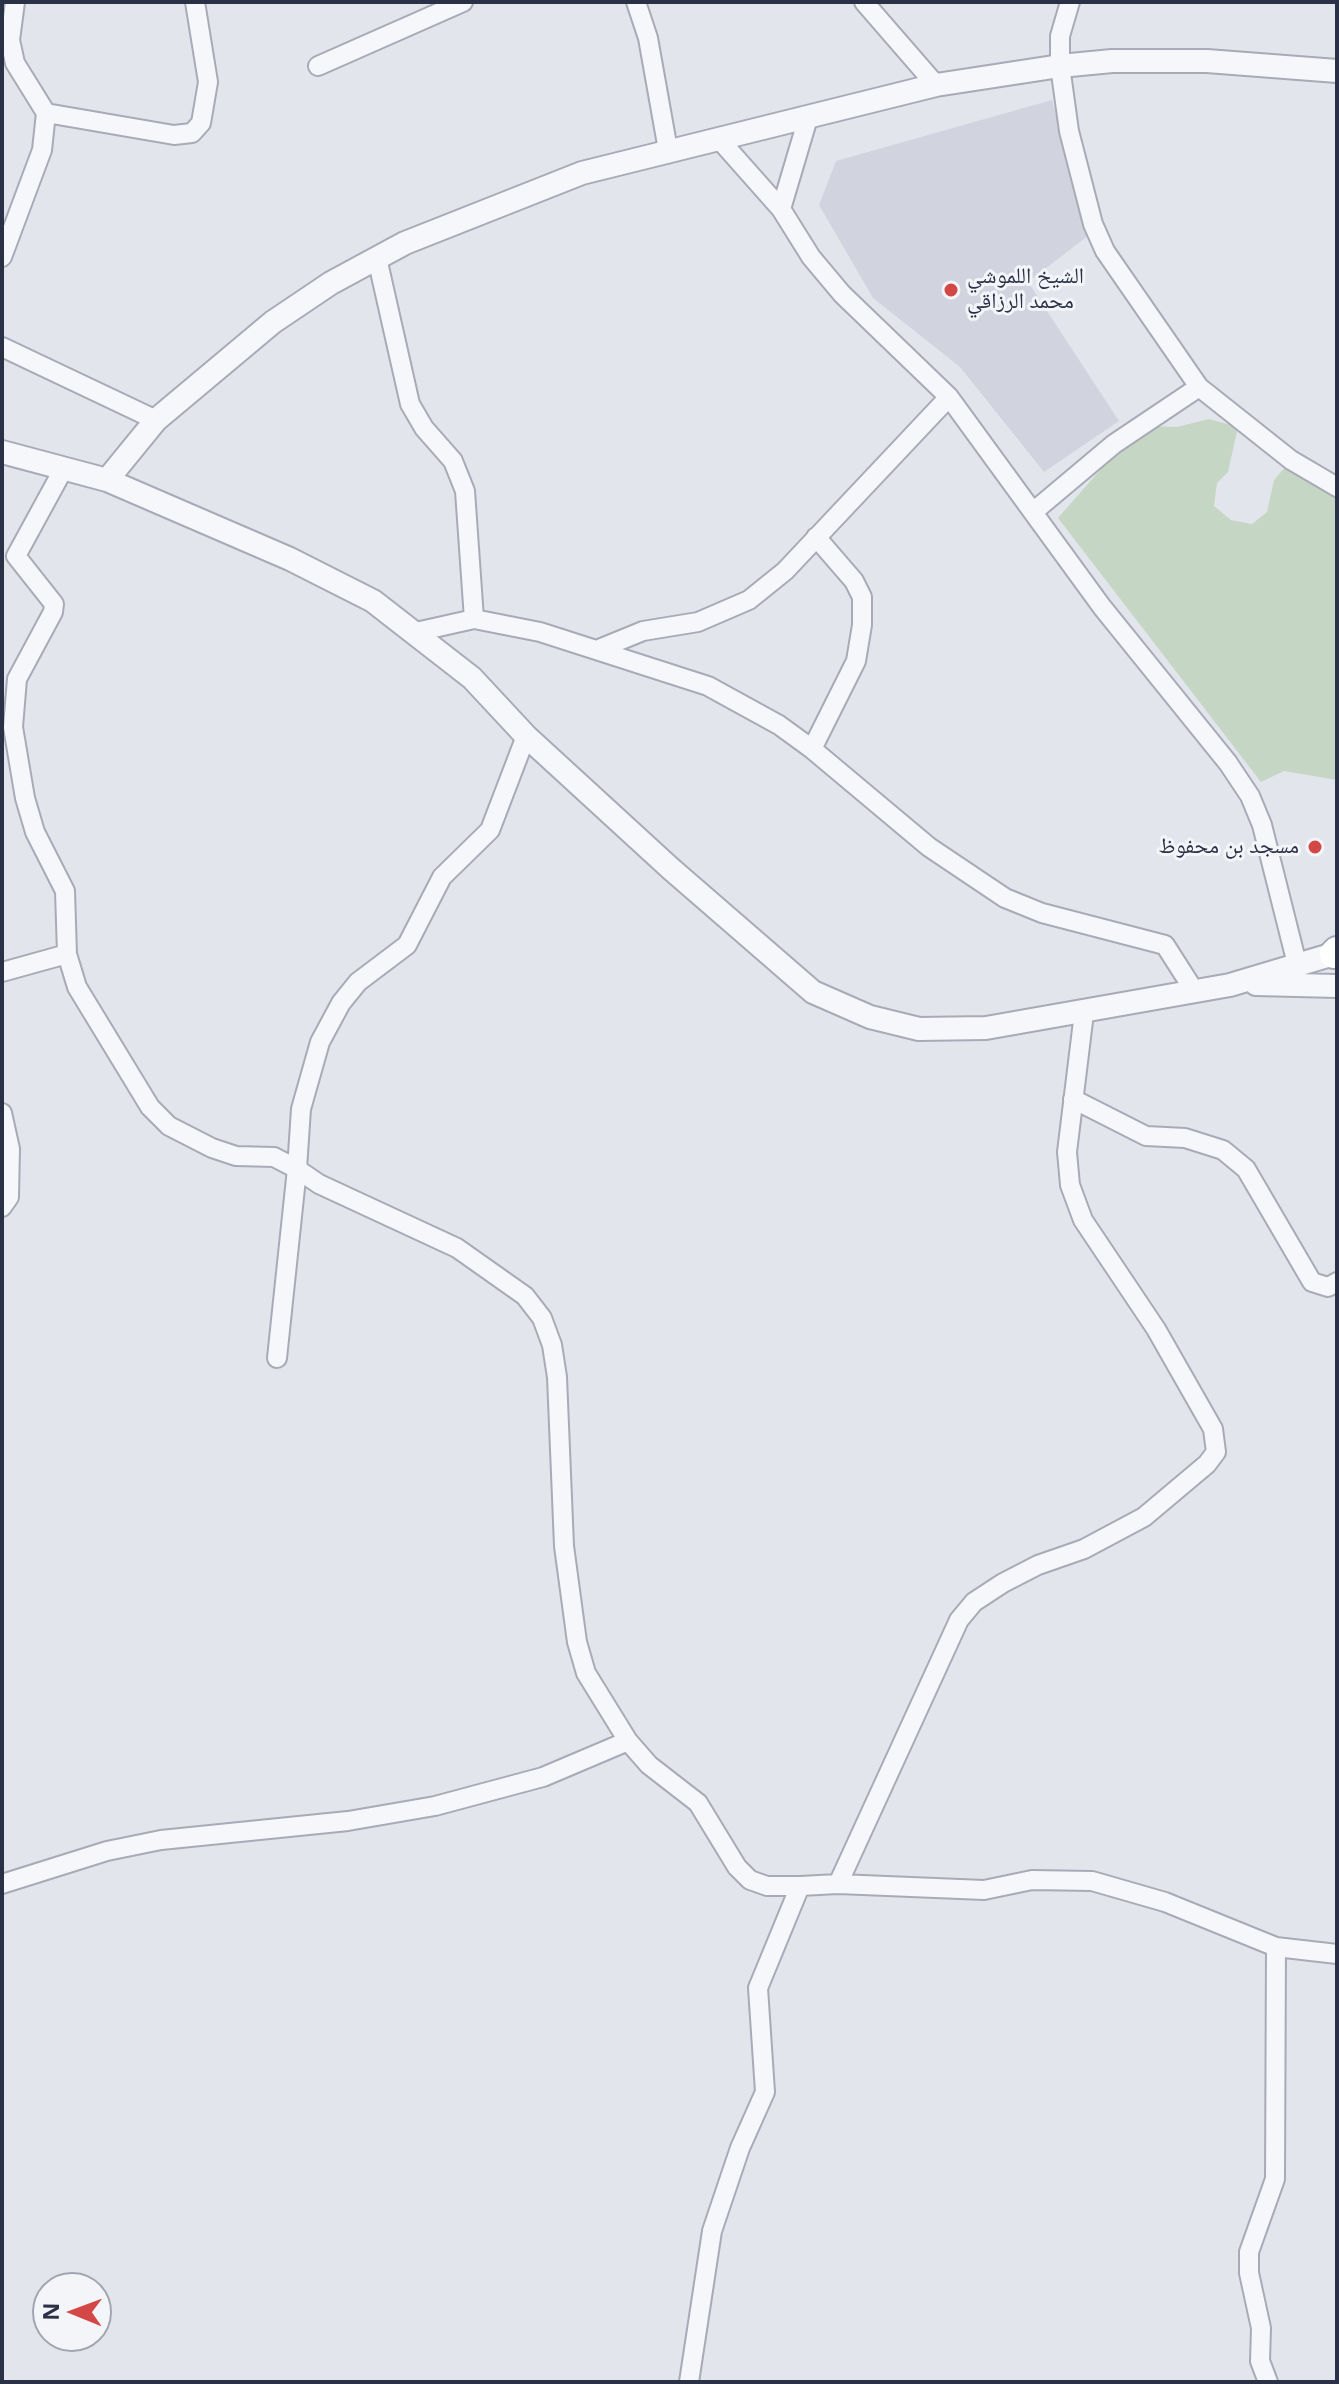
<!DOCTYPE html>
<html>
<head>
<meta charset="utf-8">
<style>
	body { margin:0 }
	#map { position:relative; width:1339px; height:2384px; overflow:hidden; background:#e3e5ec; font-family:"Open Sans",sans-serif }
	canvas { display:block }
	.frame { position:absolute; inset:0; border:4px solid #2a3045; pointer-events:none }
	.north { position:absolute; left:32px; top:2272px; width:80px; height:80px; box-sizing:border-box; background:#f3f5f9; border:2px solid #a3a6b1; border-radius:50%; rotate:271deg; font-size:22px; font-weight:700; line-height:32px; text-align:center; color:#2a3045 }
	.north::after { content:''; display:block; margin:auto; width:28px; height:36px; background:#d34846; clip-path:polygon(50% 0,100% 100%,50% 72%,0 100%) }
</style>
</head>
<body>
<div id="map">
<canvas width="1339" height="2384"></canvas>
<div class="frame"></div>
<div class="north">N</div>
</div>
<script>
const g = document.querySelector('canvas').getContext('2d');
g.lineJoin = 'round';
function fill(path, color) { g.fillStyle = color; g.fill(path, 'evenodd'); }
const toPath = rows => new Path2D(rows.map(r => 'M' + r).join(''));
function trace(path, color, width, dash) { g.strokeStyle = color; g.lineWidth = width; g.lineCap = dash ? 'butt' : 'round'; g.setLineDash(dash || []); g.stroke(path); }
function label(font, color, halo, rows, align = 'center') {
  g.font = font + ' "Open Sans","Noto Naskh Arabic",sans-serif'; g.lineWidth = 6; g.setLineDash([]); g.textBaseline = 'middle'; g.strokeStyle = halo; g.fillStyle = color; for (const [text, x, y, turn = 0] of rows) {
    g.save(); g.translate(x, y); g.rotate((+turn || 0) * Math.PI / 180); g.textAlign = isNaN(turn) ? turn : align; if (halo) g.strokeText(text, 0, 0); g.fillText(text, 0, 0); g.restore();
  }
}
fill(toPath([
	[1052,100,1089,235,1028,282,1119,421,1044,472,960,367,873,298,819,205,836,161]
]), '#d1d4de');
fill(toPath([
	[1209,419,1238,427,1228,472,1217,483,1214,506,1231,520,1252,524,1267,512,1274,480,1287,465,1337,493,1337,780,1284,771,1261,782,1058,518,1115,453,1149,426,1177,427]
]), '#c6d6c4');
const minor = toPath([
	[636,2,648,38,668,150],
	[864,2,936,85],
	[318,66,463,2],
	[46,113,174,135,192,133,201,123,208,82,195,2],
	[719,139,781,209,811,257,842,294,949,397,1102,607,1228,763,1250,796,1262,825,1297,964],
	[781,209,808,118],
	[2,257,42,150,46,113,15,63,10,40,15,2],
	[377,258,410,404,424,428,453,461,465,491,474,619],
	[2,347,156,420],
	[1199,387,1291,460,1337,487],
	[64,468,16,556,54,604,53,612,17,679,13,727,25,798,35,832,65,891,67,954,77,987,150,1107,169,1126,212,1148,236,1156,274,1157,297,1169,277,1358],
	[1033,512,1114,444,1199,387,1105,251,1093,224,1069,131,1060,66,1060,36,1070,2],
	[416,632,474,619,540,632,708,686,779,725,812,749,929,847,1005,898,1042,913,1165,945,1195,992],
	[599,649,643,631,698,622,749,600,785,571,949,397],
	[526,736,490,830,442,877,407,945,358,982,341,1003,320,1042,301,1109,297,1169,319,1184,457,1248,525,1296,542,1318,552,1345,557,1377,564,1546,577,1642,586,1673,628,1741,649,1765,698,1803,737,1867,750,1880,767,1886,800,1886],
	[812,749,856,661,862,625,862,597,854,581,816,537],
	[2,972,67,954],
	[1073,1099,1146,1136,1185,1138,1223,1150,1246,1169,1312,1282,1328,1287,1337,1282],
	[2,1113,10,1149,9,1197,2,1207],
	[2,1884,107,1851,161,1840,348,1821,435,1806,543,1777,628,1741],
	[838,1884,959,1620,974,1602,1003,1583,1038,1565,1084,1549,1144,1517,1207,1464,1216,1452,1213,1429,1156,1329,1083,1220,1070,1185,1067,1152,1084,1013],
	[689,2382,712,2231,740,2148,765,2092,758,1988,800,1886,838,1884,984,1890,1032,1880,1092,1881,1165,1902,1276,1947,1337,1954],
	[1268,2382,1260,2361,1261,2328,1249,2273,1249,2252,1275,2179,1276,1947]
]);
const tertiary = toPath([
	[2,452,107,480,290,559,373,601,472,678,526,736,670,868,813,992,870,1017,919,1029,986,1028,1230,985,1337,953],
	[107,480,156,420,273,322,331,283,405,243,582,173,936,85,1060,66,1112,61,1207,61,1337,71],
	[1256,984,1337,986]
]);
const primary = toPath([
	[1334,954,1337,951]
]);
trace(minor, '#a8abb7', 22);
trace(tertiary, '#a8abb7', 26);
trace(primary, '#a2a7b8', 32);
trace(minor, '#f6f7fa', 18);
trace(tertiary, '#f6f7fa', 22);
trace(primary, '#fff', 28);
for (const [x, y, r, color] of [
	[951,290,8,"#d34846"],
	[1315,847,8,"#d34846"]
]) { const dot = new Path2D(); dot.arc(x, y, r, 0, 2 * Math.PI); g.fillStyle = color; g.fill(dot); trace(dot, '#f3f5f9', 3); }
label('22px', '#2a3045', '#f3f5f9', [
	["الشيخ اللموشي",967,277],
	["محمد الرزاقي",967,302],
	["مسجد بن محفوظ",1299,847,"right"]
], 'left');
</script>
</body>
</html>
